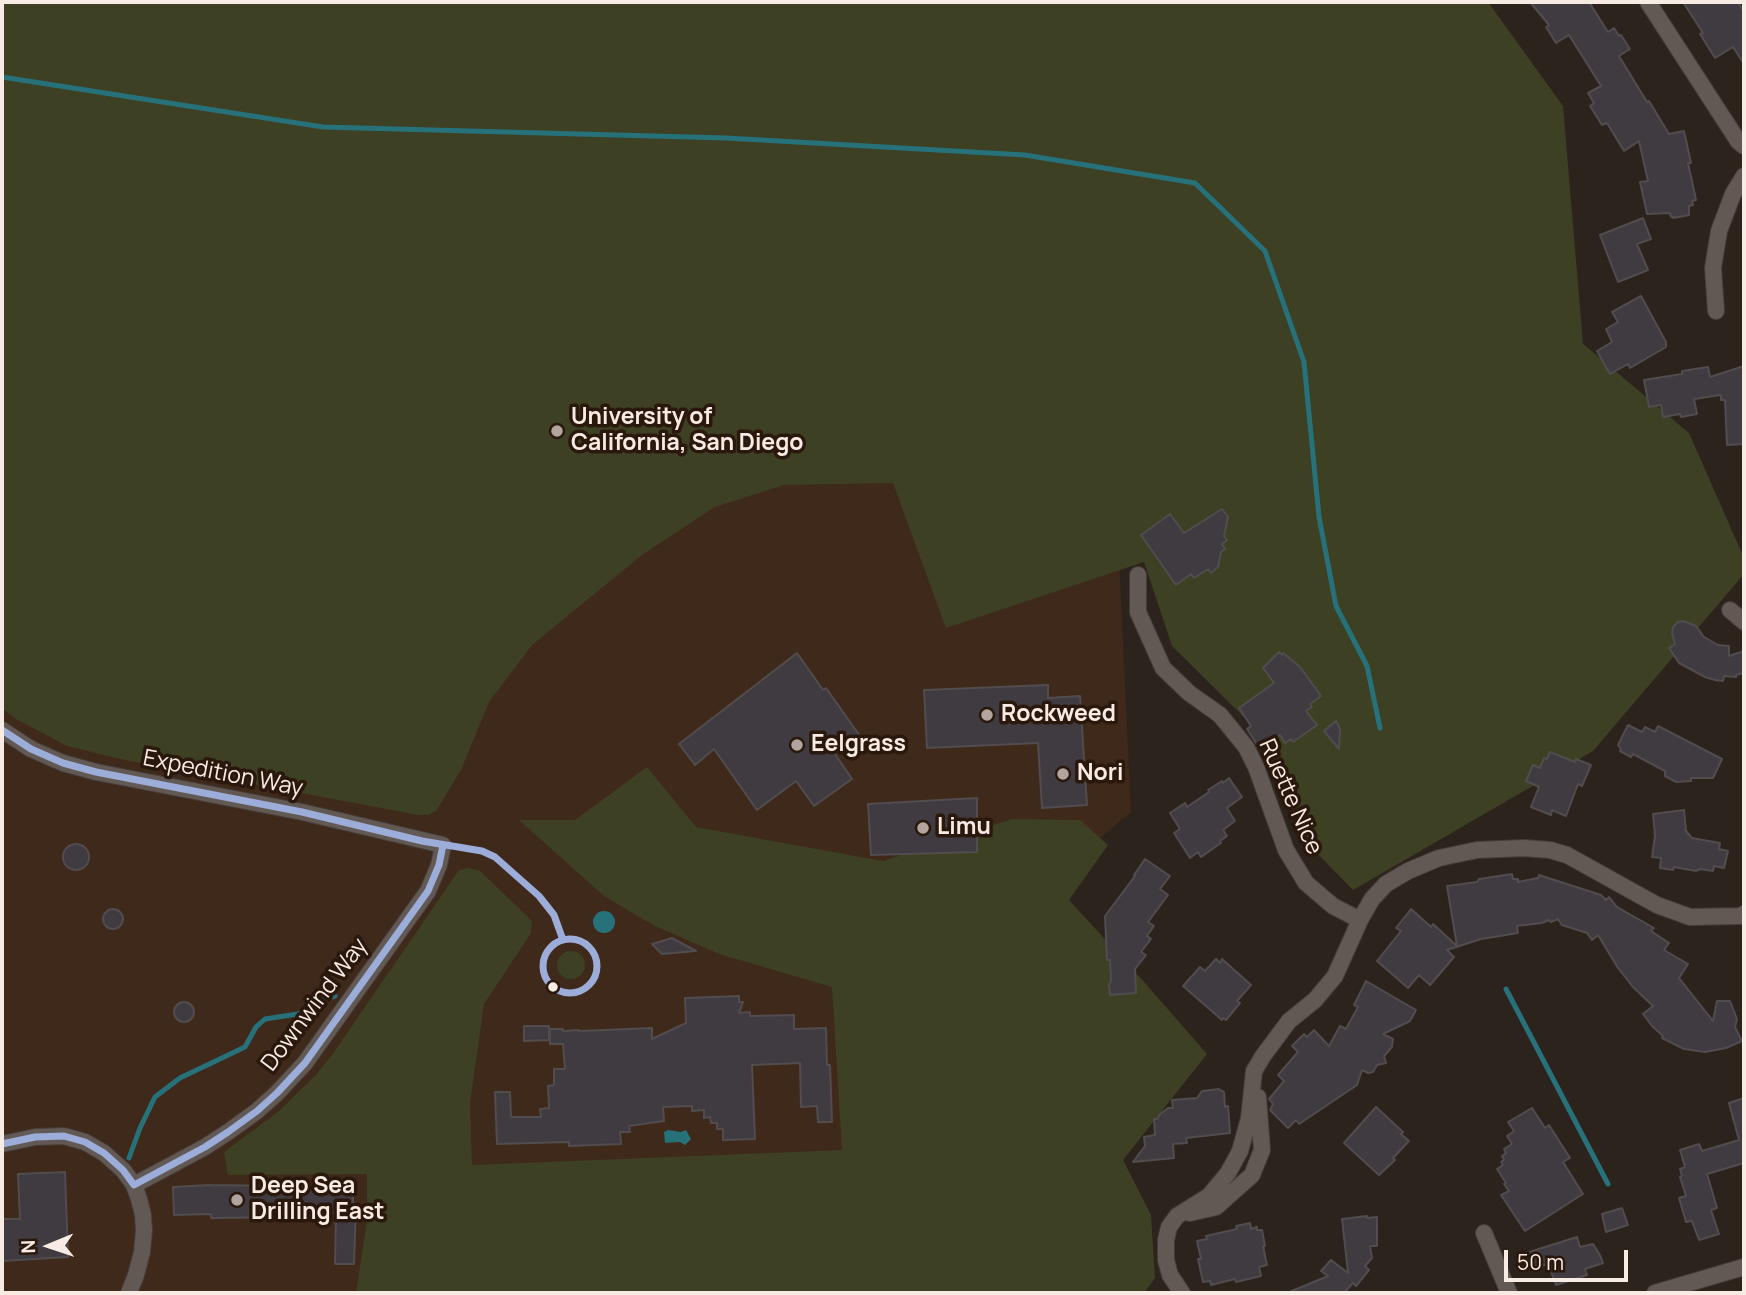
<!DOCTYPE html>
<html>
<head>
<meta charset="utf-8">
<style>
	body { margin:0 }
	#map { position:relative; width:1746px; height:1295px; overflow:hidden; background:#2d231d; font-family:Manrope,sans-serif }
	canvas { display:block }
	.frame { position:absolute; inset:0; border:4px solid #f8ebe4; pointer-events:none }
	.north { position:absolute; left:14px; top:1211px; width:70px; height:70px; -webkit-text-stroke:5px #2a180d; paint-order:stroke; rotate:268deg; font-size:19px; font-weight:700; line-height:28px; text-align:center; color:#f8ebe4 }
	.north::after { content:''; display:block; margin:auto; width:24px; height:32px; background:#f8ebe4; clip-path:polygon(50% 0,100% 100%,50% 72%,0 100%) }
	.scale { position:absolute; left:1504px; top:1250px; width:124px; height:32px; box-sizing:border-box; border:4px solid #f8ebe4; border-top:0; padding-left:9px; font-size:21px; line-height:24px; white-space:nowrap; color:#f8ebe4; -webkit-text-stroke:5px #2a180d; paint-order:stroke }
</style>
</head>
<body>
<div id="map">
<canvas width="1746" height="1295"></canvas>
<div class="frame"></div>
<div class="north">N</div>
<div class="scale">50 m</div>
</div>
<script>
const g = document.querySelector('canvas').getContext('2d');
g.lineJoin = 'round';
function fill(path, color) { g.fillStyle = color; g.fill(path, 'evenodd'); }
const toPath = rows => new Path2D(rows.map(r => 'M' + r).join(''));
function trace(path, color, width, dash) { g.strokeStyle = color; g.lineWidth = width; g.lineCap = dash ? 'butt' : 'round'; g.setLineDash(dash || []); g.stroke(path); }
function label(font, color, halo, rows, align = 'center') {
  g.font = font + ' Manrope,sans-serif'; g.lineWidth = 7; g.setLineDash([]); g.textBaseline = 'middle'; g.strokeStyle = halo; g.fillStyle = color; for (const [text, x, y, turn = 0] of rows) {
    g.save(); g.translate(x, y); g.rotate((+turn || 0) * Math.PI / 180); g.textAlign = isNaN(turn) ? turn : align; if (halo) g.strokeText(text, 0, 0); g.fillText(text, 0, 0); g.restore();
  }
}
fill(toPath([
	[2,2,932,2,1095,50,1131,812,1090,846,1054,899,1113,1168,1126,1293,2,1293]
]), '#3f291a');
fill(toPath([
	[2,2,1488,2,1563,106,1583,344,1689,433,1744,558,1744,574,1593,751,1353,890,1304,840,1256,729,1172,646,1144,562,946,628,893,483,784,485,715,507,642,555,532,645,489,702,461,770,436,811,428,815,418,815,120,759,67,746,14,718,2,708],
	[647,767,696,827,883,861,1012,819,1080,820,1108,845,1069,900,1145,983,1207,1054,1123,1160,1151,1215,1155,1278,1144,1293,356,1293,367,1221,367,1174,228,1175,224,1152,279,1111,316,1075,332,1055,459,870,469,868,480,871,532,921,531,933,484,1004,470,1103,472,1165,842,1150,832,987,719,954,653,925,604,896,519,820,575,820],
	'557 965a14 14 0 1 1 28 0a14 14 0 1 1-28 0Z'
]), '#3d4023');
fill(toPath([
	'593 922a11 11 0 1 1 22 0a11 11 0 1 1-22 0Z',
	[668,1130,681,1132,686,1130,691,1139,685,1145,680,1142,665,1143,664,1132]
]), '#27717b');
trace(toPath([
	[2,77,323,127,726,138,1025,155,1195,183,1265,251,1304,362,1319,517,1336,606,1367,666,1380,728],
	[1506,989,1608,1184],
	[129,1158,140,1128,155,1097,180,1078,245,1047,256,1027,265,1019,304,1013,321,1000,335,996]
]), '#27717b', 5);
const building = toPath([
	[1530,2,1589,2,1608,32,1614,28,1619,36,1621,35,1630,49,1619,56,1647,102,1649,101,1669,134,1684,131,1691,163,1688,163,1696,200,1692,201,1693,205,1689,206,1689,215,1673,218,1673,217,1671,217,1670,213,1647,214,1640,182,1648,181,1639,141,1624,151,1607,123,1602,125,1590,106,1594,103,1588,93,1601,86,1569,35,1556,43,1546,27,1549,25,1530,2],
	[1683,2,1738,2,1744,12,1744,64,1733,47,1715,58,1700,34,1703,33,1683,2],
	[1643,218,1651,239,1637,244,1648,270,1618,282,1600,235,1643,218],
	[1641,296,1666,342,1666,347,1630,368,1628,364,1610,374,1597,351,1612,342,1606,329,1618,322,1612,312,1641,296],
	[1744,366,1744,444,1727,445,1725,400,1721,400,1721,395,1694,399,1697,414,1681,417,1680,414,1663,417,1661,405,1649,407,1644,380,1682,374,1682,371,1708,367,1710,377,1744,366],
	[1222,509,1228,517,1224,536,1227,540,1222,544,1225,549,1221,552,1218,567,1211,573,1208,569,1194,578,1191,574,1176,585,1141,535,1170,514,1184,533,1222,509],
	[1683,621,1696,626,1704,637,1718,645,1729,646,1729,656,1744,651,1744,673,1736,675,1736,677,1724,676,1723,681,1715,680,1705,677,1679,663,1669,648,1675,644,1672,633,1673,627,1678,622,1683,621],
	[1279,652,1282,655,1283,653,1300,667,1321,696,1310,704,1312,707,1306,711,1317,725,1293,742,1291,739,1285,743,1280,735,1260,749,1247,729,1251,726,1239,708,1274,683,1263,668,1279,652],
	[797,653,823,690,826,688,860,736,835,754,852,779,814,806,796,781,757,810,714,749,695,765,679,744,797,653],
	[1048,685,1048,698,1080,696,1087,805,1042,808,1038,743,927,748,924,690,1048,685],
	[1336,721,1340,729,1339,749,1324,731,1336,721],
	[1628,725,1642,732,1645,727,1655,732,1658,726,1722,759,1713,778,1691,778,1691,781,1676,782,1665,776,1665,771,1633,754,1631,757,1620,751,1621,749,1618,745,1628,725],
	[1550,752,1575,762,1576,759,1591,765,1582,786,1578,784,1566,816,1552,810,1551,815,1531,807,1539,787,1526,781,1533,765,1540,768,1544,758,1547,759,1550,752],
	[1229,778,1242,797,1227,808,1235,821,1223,830,1227,836,1220,841,1221,843,1201,857,1198,852,1190,858,1174,833,1180,829,1170,813,1185,803,1187,807,1209,792,1208,790,1222,781,1223,783,1229,778],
	[977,798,977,852,871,855,868,804,977,798],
	[1684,810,1686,831,1692,838,1720,843,1719,849,1728,851,1724,868,1714,866,1713,871,1700,869,1696,871,1674,867,1673,870,1660,868,1661,858,1652,857,1655,836,1653,814,1684,810],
	'63 857a13 13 0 1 1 26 0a13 13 0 1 1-26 0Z',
	[1145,859,1170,876,1160,889,1168,895,1148,922,1154,926,1147,936,1151,939,1141,952,1146,955,1135,969,1136,993,1110,995,1109,984,1111,981,1110,960,1107,960,1105,916,1135,876,1134,875,1145,859],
	[1512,874,1513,879,1518,879,1518,882,1538,878,1539,875,1601,895,1606,900,1609,897,1617,907,1654,928,1651,931,1669,943,1664,950,1688,964,1679,978,1713,1021,1717,1001,1730,1001,1737,1019,1735,1027,1742,1041,1726,1048,1705,1052,1684,1049,1662,1038,1663,1036,1652,1026,1643,1014,1653,1006,1633,987,1618,968,1598,935,1592,940,1587,933,1562,925,1558,919,1551,922,1549,920,1542,923,1517,926,1518,933,1481,939,1447,950,1454,957,1430,985,1419,975,1408,988,1377,961,1401,931,1396,928,1411,909,1431,927,1433,924,1457,946,1447,886,1477,882,1479,879,1512,874],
	'103 919a10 10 0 1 1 20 0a10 10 0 1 1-20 0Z',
	[672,938,696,951,662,954,652,944,672,938],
	[1216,959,1220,963,1222,959,1251,985,1237,1001,1240,1003,1226,1020,1223,1018,1222,1020,1183,986,1200,967,1205,971,1216,959],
	[1366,981,1416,1010,1410,1021,1383,1034,1393,1039,1392,1047,1384,1056,1386,1063,1377,1065,1373,1072,1368,1073,1362,1070,1357,1085,1299,1124,1296,1120,1288,1128,1270,1110,1273,1104,1269,1099,1284,1081,1278,1075,1298,1052,1292,1046,1304,1034,1307,1037,1314,1030,1329,1046,1340,1026,1346,1029,1358,1007,1354,1005,1366,981],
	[739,996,739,1002,743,1002,739,1013,750,1012,750,1016,794,1015,794,1029,826,1028,827,1065,830,1065,832,1122,818,1122,817,1106,801,1107,800,1063,752,1065,755,1139,723,1140,723,1129,717,1129,717,1123,711,1123,710,1117,704,1118,704,1110,692,1111,692,1106,663,1107,664,1121,629,1126,630,1132,620,1132,621,1144,569,1146,569,1142,497,1144,495,1092,510,1092,511,1117,541,1117,540,1109,549,1108,548,1086,554,1085,554,1069,565,1069,563,1044,550,1044,550,1029,563,1029,563,1031,579,1030,579,1031,652,1028,652,1039,686,1023,685,998,739,996],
	'174 1012a10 10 0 1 1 20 0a10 10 0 1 1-20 0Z',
	[524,1026,549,1026,549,1040,524,1041,524,1026],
	[1219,1089,1224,1092,1225,1107,1228,1106,1230,1133,1186,1138,1187,1143,1173,1144,1174,1158,1133,1162,1145,1146,1144,1137,1155,1135,1154,1119,1157,1119,1160,1114,1168,1108,1173,1108,1172,1100,1197,1098,1202,1091,1219,1089],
	[1744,1098,1744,1163,1707,1174,1717,1208,1711,1210,1719,1234,1699,1240,1692,1221,1686,1222,1679,1198,1686,1196,1680,1177,1682,1176,1680,1169,1685,1167,1680,1150,1699,1144,1702,1151,1739,1140,1729,1103,1744,1098],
	[1376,1107,1403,1132,1401,1134,1409,1141,1393,1158,1395,1160,1379,1175,1344,1143,1376,1107],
	[1532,1108,1545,1128,1549,1125,1570,1158,1563,1162,1583,1194,1525,1231,1501,1195,1509,1191,1504,1184,1506,1183,1497,1169,1503,1165,1501,1162,1504,1160,1502,1156,1506,1153,1504,1149,1512,1144,1507,1136,1514,1131,1508,1122,1532,1108],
	[65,1172,68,1257,2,1261,2,1219,20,1219,18,1174,65,1172],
	[210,1185,353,1187,353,1203,356,1203,354,1264,335,1264,336,1213,301,1213,301,1217,211,1218,211,1214,174,1215,173,1187,210,1185],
	[1622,1208,1628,1225,1606,1232,1602,1214,1622,1208],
	[1367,1216,1367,1218,1377,1217,1377,1246,1370,1246,1372,1258,1365,1266,1369,1270,1356,1286,1353,1283,1344,1293,1287,1293,1328,1276,1321,1271,1331,1260,1348,1273,1342,1219,1367,1216],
	[1250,1223,1251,1229,1257,1227,1257,1230,1262,1230,1265,1246,1263,1246,1267,1265,1259,1267,1261,1276,1236,1282,1235,1279,1211,1285,1210,1281,1203,1282,1198,1259,1201,1259,1197,1241,1207,1239,1206,1236,1237,1229,1236,1226,1250,1223],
	[1577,1237,1580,1247,1593,1244,1600,1255,1603,1263,1585,1269,1587,1275,1556,1285,1548,1264,1534,1268,1531,1268,1531,1267,1528,1268,1523,1254,1577,1237]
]);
fill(building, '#3f3b41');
trace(building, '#514c4e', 2);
const minor = toPath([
	[1648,2,1738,141,1744,146],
	[1716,311,1713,268,1719,231,1733,194,1744,176],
	[1138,575,1138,612,1163,668,1189,693,1220,715,1246,747,1256,767,1286,850,1306,883,1333,906,1360,920],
	[1730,610,1744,622],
	[2,730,31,749,63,763,96,772,302,812,443,845,439,865,428,891,305,1063,277,1093,257,1111,228,1132,205,1147,134,1185],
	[2,1144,35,1137,64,1136,85,1142,104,1153,123,1170,134,1185,139,1199,143,1215,144,1231,142,1252,136,1275,129,1293],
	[1190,1213,1216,1207,1252,1175,1262,1150,1258,1097],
	[1484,1233,1509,1293],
	[1182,1293,1170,1275,1166,1260,1166,1240,1169,1227,1177,1216,1209,1196,1228,1173,1240,1151,1249,1118,1254,1071,1263,1056,1289,1021,1315,1000,1335,976,1360,920,1372,899,1386,884,1408,871,1439,858,1477,850,1524,848,1550,850,1567,855,1657,905,1690,917,1740,916,1744,914],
	[1655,1293,1744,1267]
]);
trace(minor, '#463d39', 18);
trace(minor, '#625954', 16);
trace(toPath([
	[2,730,31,749,63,763,96,772,302,812,422,841,482,851,495,857,539,896,554,915,563,940],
	'543 966a27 27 0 1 1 54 0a27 27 0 1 1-54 0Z',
	[2,1144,35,1137,64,1136,85,1142,104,1153,123,1170,134,1185,205,1147,228,1132,257,1111,277,1093,305,1063,428,891,439,865,443,845]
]), '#9badd8', 7);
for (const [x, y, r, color] of [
	[557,431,7,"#b1a59e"],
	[987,715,7,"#b1a59e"],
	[797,745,7,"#b1a59e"],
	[1063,774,7,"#b1a59e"],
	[923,828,7,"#b1a59e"],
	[553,987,6,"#f8ebe4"],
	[237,1200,7,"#b1a59e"]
]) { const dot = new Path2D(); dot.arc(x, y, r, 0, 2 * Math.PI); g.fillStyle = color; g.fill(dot); trace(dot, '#2a180d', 2.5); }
label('bold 23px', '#f8ebe4', '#2a180d', [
	["University of",571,418],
	["California, San Diego",571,444],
	["Rockweed",1001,715],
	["Eelgrass",811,745],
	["Nori",1077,774],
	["Limu",937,828],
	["Deep Sea",251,1187],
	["Drilling East",251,1213]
], 'left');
label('23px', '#f8ebe4', '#2a180d', [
	["Expedition Way",223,774,11],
	["Ruette Nice",1290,797,66],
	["Downwind Way",315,1005,-53]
]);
</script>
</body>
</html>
